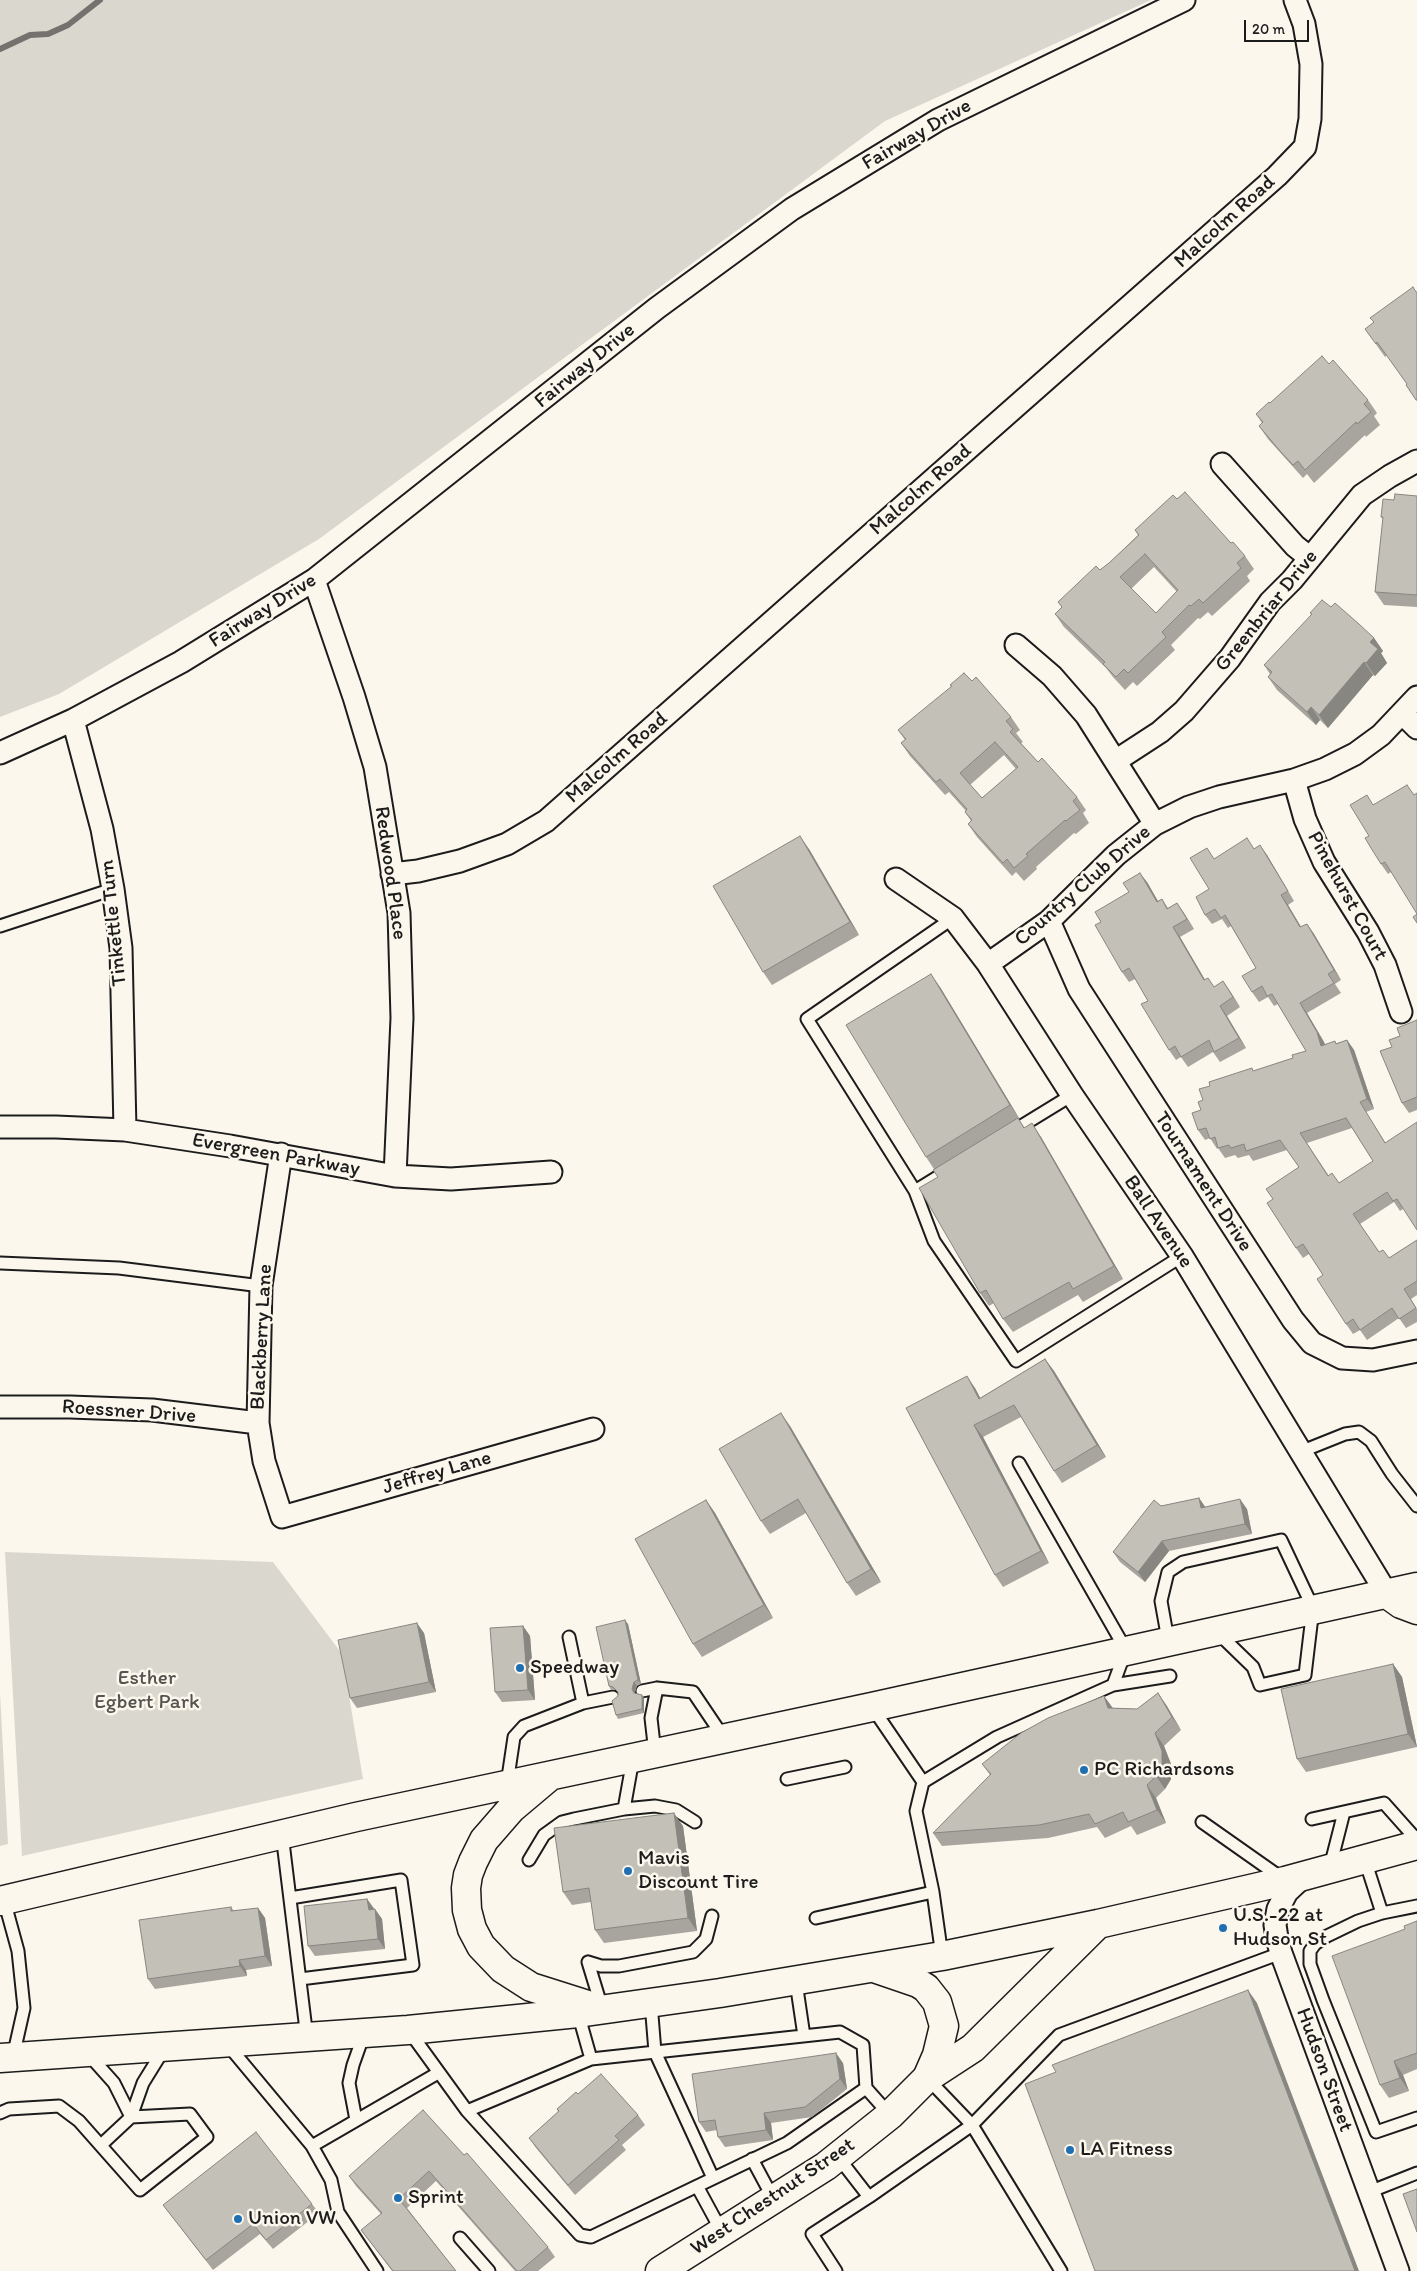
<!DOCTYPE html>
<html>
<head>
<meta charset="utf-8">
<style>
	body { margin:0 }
	#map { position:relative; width:1417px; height:2271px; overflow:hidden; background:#fbf7ec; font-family:Itim,sans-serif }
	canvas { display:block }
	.scale { position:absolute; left:1244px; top:20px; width:65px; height:22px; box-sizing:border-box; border:2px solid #1c1c1c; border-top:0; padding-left:6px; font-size:15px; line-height:18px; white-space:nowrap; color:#1c1c1c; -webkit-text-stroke:4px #fbf7ec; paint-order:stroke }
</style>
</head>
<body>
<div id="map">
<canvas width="1417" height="2271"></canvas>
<div class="scale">20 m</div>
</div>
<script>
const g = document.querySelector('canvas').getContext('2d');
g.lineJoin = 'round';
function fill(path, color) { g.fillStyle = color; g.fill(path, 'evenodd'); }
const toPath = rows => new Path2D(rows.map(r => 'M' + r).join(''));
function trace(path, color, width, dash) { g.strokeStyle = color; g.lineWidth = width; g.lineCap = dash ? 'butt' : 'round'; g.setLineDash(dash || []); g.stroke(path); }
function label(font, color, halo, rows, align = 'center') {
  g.font = font + ' Itim,sans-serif'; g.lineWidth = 5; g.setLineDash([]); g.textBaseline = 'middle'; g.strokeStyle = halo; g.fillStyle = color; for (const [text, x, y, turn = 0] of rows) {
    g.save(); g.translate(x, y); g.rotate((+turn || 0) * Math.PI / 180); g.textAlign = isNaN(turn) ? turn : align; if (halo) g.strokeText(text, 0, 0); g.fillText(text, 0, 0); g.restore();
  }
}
fill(toPath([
	[0,0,1151,0,885,121,319,539,59,694,0,717],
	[5,1552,273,1562,342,1654,363,1779,22,1856],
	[0,1693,8,1844,0,1846]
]), '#dad7ce');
trace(toPath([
	[0,49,30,35,48,34,68,25,100,0]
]), '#74726e', 6);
const lane = toPath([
	[0,926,113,889],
	[1010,1133,1072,1095],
	[949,1170,915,1191,807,1019,953,918],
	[915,1191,934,1241,1016,1361,1182,1256],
	[0,1263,119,1268,261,1286],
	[1300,1452,1345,1434,1359,1432,1371,1441,1392,1474,1417,1506],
	[1019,1463,1126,1650,1113,1685],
	[1168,1640,1161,1601,1168,1572,1183,1562,1281,1540,1313,1608,1305,1675,1260,1685,1253,1667,1218,1633],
	[642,1691,657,1688,693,1692,724,1738],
	[583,1703,613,1697],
	[872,1707,923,1782],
	[655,1753,651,1718,657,1688],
	[787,1779,845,1767],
	[507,1784,514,1737,524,1726,583,1703,569,1637],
	[624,1809,633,1759],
	[1312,1819,1384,1803,1417,1840],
	[1202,1822,1283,1879],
	[282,1834,307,2038],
	[529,1860,544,1835,562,1822,574,1819,624,1809,655,1806,676,1810,695,1822],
	[1365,1860,1382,1913],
	[1330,1867,1344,1812],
	[290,1898,401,1880,413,1965,300,1979],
	[4,1900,18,1951,24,2008,13,2057],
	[1417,1906,1382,1913,1358,1921,1327,1936,1315,1944,1310,1951,1310,1964,1323,2000,1376,2132,1417,2118],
	[816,1918,933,1892],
	[942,1956,933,1892,916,1811,923,1782,997,1737,1113,1685,1170,1676],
	[588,1962,601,1966,619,1966,693,1952,706,1939,712,1916],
	[588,1962,602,2008],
	[796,1982,804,2036],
	[651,2003,655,2052,713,2178],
	[578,2013,591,2059],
	[409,2031,467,2111],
	[227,2044,312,2146,331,2180,338,2212,377,2271],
	[89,2055,114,2083,131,2117,143,2083,164,2049],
	[927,2078,972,2125,1061,2271],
	[866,2088,787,2143,591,2237,580,2235,467,2111,591,2059,840,2032,863,2045,866,2088,890,2115],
	[0,2113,9,2109,59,2106,79,2121,140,2190,207,2137,190,2114,131,2117,101,2145],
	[356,2120,349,2083,353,2065,364,2034],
	[312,2146,438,2073],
	[838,2157,869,2197],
	[752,2159,774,2200],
	[697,2186,722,2232],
	[1369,2192,1417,2173],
	[460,2238,489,2271],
	[836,2271,812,2234,869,2197,972,2125,1059,2035,1281,1953]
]);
const street = toPath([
	[1222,464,1295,546,1310,558],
	[314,580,354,697,375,767,399,913,402,1018,395,1176],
	[1016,645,1052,676,1086,715,1155,824],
	[1402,713,1417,728],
	[73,720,102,829,113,889,121,948,125,1130],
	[0,753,73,720,181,662,314,580,657,308,792,209,938,120,1184,0],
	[1117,760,1160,732,1184,711,1230,658,1270,602,1292,580,1362,495,1390,476,1417,461],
	[1294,780,1305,819,1324,862,1368,932,1385,965,1401,1012],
	[392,874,418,871,460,861,507,844,546,821,1277,176,1305,147,1310,119,1311,64,1304,24,1295,0],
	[896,879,953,918,988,964,1072,1095,1182,1256,1387,1594],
	[1049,921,1079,989,1293,1320,1312,1343,1342,1358,1373,1360,1417,1351],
	[988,964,1049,921,1116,855,1155,824,1189,807,1219,797,1294,780,1325,769,1355,754,1381,735,1417,697],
	[0,1127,56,1127,125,1130,230,1146,395,1176,451,1179,551,1172],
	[281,1154,261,1286,258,1423,264,1461,282,1517,593,1429],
	[0,1407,70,1407,152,1410,258,1423],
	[1304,1876,1287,1892,1278,1909,1275,1925,1277,1938,1281,1953,1398,2271]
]);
const secondary = toPath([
	[660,2271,826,2166,890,2115,927,2078]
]);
const highway = toPath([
	[1387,1594,1401,1604,1417,1610],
	[549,1777,511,1809,484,1840,473,1862,468,1875,466,1888,467,1910,472,1929,481,1946,503,1969,531,1987,591,2006],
	[0,1901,356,1817,872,1707,1417,1587],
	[877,1969,918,1983,926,1988,937,2002,944,2026,937,2055,927,2078],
	[0,2058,408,2030,578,2013,720,1993,942,1956,1098,1924,1285,1881,1417,1845],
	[927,2078,973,2048,1098,1924]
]);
trace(lane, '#1c1c1c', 15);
trace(street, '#1c1c1c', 25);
trace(secondary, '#1c1c1c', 31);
trace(highway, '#1c1c1c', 31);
trace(lane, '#fbf7ec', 11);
trace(street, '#fbf7ec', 21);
trace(secondary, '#fbf7ec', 28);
trace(highway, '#fbf7ec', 28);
fill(toPath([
	[1417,292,1417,401,1406,385,1407,384,1387,355,1385,357,1365,329],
	[1329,364,1368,400,1377,413,1374,416,1380,425,1366,437,1365,435,1314,483,1307,474,1303,478,1268,439,1259,426,1262,423,1256,414],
	[1417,496,1417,607,1384,605,1375,592,1383,519,1381,517,1394,500],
	[1177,499,1245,556,1254,569,1247,576,1250,581,1212,616,1208,612,1200,619,1198,618,1171,645,1175,650,1137,686,1133,682,1125,690,1113,677,1106,668,1064,627,1055,614,1062,607,1058,602,1109,563,1138,535,1135,530],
	[1154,567,1177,592,1156,613,1131,589],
	[1331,607,1374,638,1383,651,1381,653,1387,663,1375,676,1373,675,1328,728,1320,720,1316,725,1277,690,1268,677,1270,674,1264,665],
	[972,681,1011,717,1020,730,1016,733,1023,742,1021,743,1038,762,1077,797,1086,810,1083,813,1089,823,1076,834,1074,833,1036,867,1037,869,1024,881,1016,872,1012,876,977,837,968,824,971,821,965,812,966,811,949,792,945,795,910,756,901,743,905,740,898,730],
	[1004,755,1016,769,982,798,970,785],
	[1369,836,1391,872,1388,874,1381,864],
	[809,849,859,935,772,985,763,972],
	[1254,849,1267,855,1294,901,1288,905,1301,927,1307,924,1314,934,1341,980,1335,984,1341,993,1307,1013,1325,1044,1337,1043,1347,1040,1354,1050,1374,1109,1366,1112,1385,1142,1403,1209,1400,1211,1394,1202,1360,1224,1379,1252,1389,1258,1417,1240,1417,1295,1411,1299,1417,1309,1417,1322,1406,1328,1399,1318,1367,1340,1360,1330,1353,1334,1346,1324,1323,1275,1309,1254,1303,1258,1296,1248,1273,1199,1299,1167,1287,1150,1253,1161,1249,1155,1238,1158,1235,1155,1225,1158,1218,1148,1217,1149,1210,1138,1205,1140,1198,1130,1203,1100,1254,1071,1293,1058,1306,1051,1278,1004,1274,1006,1268,997,1259,1002,1252,992,1256,968,1231,926,1228,928,1222,919,1212,924,1205,915,1209,889,1215,858],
	[1352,1128,1373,1161,1339,1183,1329,1176,1307,1143],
	[1147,882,1158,901,1162,899,1168,908,1177,903,1194,929,1180,937,1205,980,1214,987,1223,981,1240,1007,1227,1016,1246,1048,1220,1062,1213,1052,1188,1067,1181,1057,1176,1060,1169,1050,1148,1001,1135,979,1129,982,1122,972],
	[940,987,1019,1118,1018,1119,1025,1128,1041,1137,1123,1279,1083,1302,1078,1295,1013,1332,1003,1319,994,1303,989,1306,980,1293,938,1177,934,1169,926,1157],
	[1417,1020,1417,1110,1409,1113,1402,1103,1392,1047,1400,1036],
	[1045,1359,1054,1371,1106,1457,1062,1483,1054,1471,1021,1417,983,1437,1049,1563,1003,1587,995,1575,906,1408,975,1388,980,1398],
	[790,1426,881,1582,856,1596,847,1583,806,1513,770,1534,761,1521],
	[1199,1498,1205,1507,1247,1509,1252,1534,1169,1551,1145,1582,1120,1562,1113,1552,1161,1506],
	[706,1500,715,1513,773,1618,702,1657,693,1644],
	[628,1624,641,1684,637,1686,635,1692,635,1693,644,1698,644,1713,618,1719,616,1715,618,1692,616,1690,611,1690,609,1686],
	[523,1626,530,1636,535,1700,502,1702,495,1692],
	[424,1633,436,1692,357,1708,350,1698],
	[1393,1664,1402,1677,1417,1747,1306,1772,1297,1759],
	[1158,1693,1181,1730,1164,1746,1171,1764,1171,1779,1165,1789,1156,1798,1166,1823,1137,1835,1131,1826,1105,1838,1097,1827,1048,1838,942,1846,933,1833,990,1775,982,1764,1104,1696,1113,1708,1137,1709],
	[683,1826,697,1931,604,1943,595,1930,591,1902,572,1905,563,1892],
	[367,1899,382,1919,385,1949,315,1956,308,1946],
	[231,1907,234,1911,258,1908,265,1918,272,1966,246,1970,247,1976,155,1989,148,1979],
	[1417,1921,1417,2069,1403,2075,1409,2091,1389,2098,1380,2085,1405,1929],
	[843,2063,847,2089,812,2117,771,2123,773,2140,725,2147,718,2137,717,2130,706,2132,699,2122],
	[578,2094,638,2115,645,2125,622,2145,626,2150,575,2195,536,2148,529,2138,558,2112,557,2109],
	[464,2155,548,2247,555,2257,538,2271,515,2271,436,2181,407,2208,456,2271,392,2271,361,2230,381,2214,356,2186,349,2176],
	[312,2204,319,2213,273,2249,260,2234,213,2270,163,2205]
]), '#a8a59e');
fill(toPath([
	[1374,638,1383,651,1381,653,1387,663,1375,676,1366,663,1370,642],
	[1364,662,1373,675,1328,728,1319,715],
	[1311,707,1320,720,1316,725,1307,712],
	[800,836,809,849,859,935,850,922],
	[1260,845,1267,855,1294,901,1288,891],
	[1140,873,1147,882,1164,912,1157,902],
	[1281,895,1288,905,1307,937,1300,927],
	[1177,903,1184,913,1194,929,1187,919],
	[1307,924,1314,934,1341,980,1334,970],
	[1173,927,1180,937,1211,990,1204,980],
	[931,974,940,987,1019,1118,1010,1105],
	[1223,981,1230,991,1240,1007,1233,997],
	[1300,1003,1307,1013,1324,1042,1328,1056,1321,1046],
	[1220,1006,1227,1016,1246,1048,1239,1038],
	[1347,1040,1354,1050,1374,1109,1367,1099],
	[1032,1123,1041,1137,1123,1279,1114,1266],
	[1045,1359,1054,1371,1106,1457,1097,1445],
	[967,1376,975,1388,987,1411,979,1399],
	[781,1413,790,1426,881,1582,871,1569],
	[974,1425,983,1437,1049,1563,1041,1551],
	[1199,1498,1206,1508,1201,1508],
	[1240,1499,1247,1509,1252,1534,1245,1524],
	[706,1500,715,1513,773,1618,764,1605],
	[1162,1541,1169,1551,1145,1582,1138,1572],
	[625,1620,628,1624,641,1684,638,1680],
	[417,1623,424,1633,436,1692,429,1682],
	[523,1626,530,1636,535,1700,528,1690],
	[1393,1664,1402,1677,1417,1747,1408,1734],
	[634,1682,637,1686,635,1692,637,1696,632,1689],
	[1158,1693,1167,1706,1181,1730,1172,1717],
	[642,1695,644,1698,644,1713,642,1709],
	[1104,1696,1113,1709,1108,1708],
	[1155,1733,1164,1746,1171,1764,1171,1779,1165,1789,1156,1776],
	[1147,1785,1156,1798,1166,1823,1157,1810],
	[674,1813,683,1826,697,1931,688,1918],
	[367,1899,374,1909,369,1910],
	[258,1908,265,1918,272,1966,265,1956],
	[375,1909,382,1919,385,1949,378,1939],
	[239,1960,246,1970,247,1976,240,1966],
	[1248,1990,1257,2003,1359,2271,1355,2271],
	[836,2053,843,2063,847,2089,840,2079],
	[1394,2061,1403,2075,1409,2091,1400,2078],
	[764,2113,771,2123,773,2140,766,2130]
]), '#888681');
const building = toPath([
	[1413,287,1416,292,1417,292,1417,400,1416,400,1406,385,1407,384,1377,342,1376,344,1365,329,1374,322,1370,318,1413,287],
	[1322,356,1329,364,1333,360,1368,400,1364,404,1371,412,1357,424,1356,422,1305,470,1298,461,1293,465,1280,451,1259,426,1263,422,1256,414,1269,402,1270,403,1322,356],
	[1185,492,1231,543,1233,542,1245,556,1237,563,1241,568,1203,603,1199,599,1191,606,1189,605,1162,632,1166,637,1128,673,1124,669,1116,677,1103,664,1105,662,1055,614,1062,607,1058,602,1096,566,1100,570,1109,563,1139,535,1135,530,1173,495,1177,499,1185,492],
	[1145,554,1178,590,1156,613,1120,577,1145,554],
	[1395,494,1417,496,1417,595,1375,592,1383,517,1381,517,1383,499,1394,500,1395,494],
	[1322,600,1331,607,1335,603,1359,624,1374,638,1370,642,1378,649,1366,663,1364,662,1319,715,1311,707,1307,712,1268,677,1272,672,1264,665,1312,614,1310,613,1322,600],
	[964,673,972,681,976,677,1011,717,1006,721,1013,729,1010,732,1038,762,1042,758,1077,797,1073,801,1080,810,1066,821,1065,820,1026,854,1028,856,1014,868,1007,859,1003,863,968,824,972,820,965,812,967,809,940,779,936,782,901,743,906,739,898,730,952,686,950,685,964,673],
	[995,742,1018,767,982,798,960,773,995,742],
	[1407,785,1414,795,1417,793,1417,914,1385,862,1381,864,1371,848,1365,838,1369,836,1350,805,1367,795,1373,805,1407,785],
	[800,836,850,922,763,972,713,886,800,836],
	[1247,838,1254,849,1260,845,1288,891,1281,895,1300,927,1307,924,1334,970,1328,974,1334,983,1300,1003,1317,1032,1321,1046,1335,1041,1336,1044,1347,1040,1367,1099,1360,1102,1385,1143,1417,1122,1417,1230,1397,1199,1393,1201,1387,1192,1353,1214,1379,1252,1383,1250,1389,1258,1417,1240,1417,1281,1404,1289,1416,1308,1399,1319,1392,1308,1360,1330,1353,1319,1346,1324,1317,1279,1323,1275,1312,1258,1303,1244,1296,1248,1267,1203,1273,1199,1266,1189,1299,1167,1280,1140,1246,1151,1244,1144,1231,1148,1229,1145,1218,1148,1215,1137,1210,1139,1206,1128,1198,1130,1192,1113,1201,1110,1198,1102,1203,1100,1199,1089,1210,1086,1209,1082,1252,1068,1253,1071,1293,1058,1292,1055,1306,1051,1272,994,1267,996,1262,986,1252,992,1242,976,1256,968,1225,915,1221,918,1215,909,1205,915,1196,897,1209,889,1190,858,1207,848,1214,859,1247,838],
	[1346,1118,1373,1161,1339,1183,1332,1173,1328,1176,1300,1133,1346,1118],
	[1140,873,1157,902,1162,899,1167,909,1177,903,1187,919,1173,927,1204,980,1208,978,1214,987,1223,981,1233,997,1220,1006,1239,1038,1214,1052,1209,1040,1181,1057,1175,1046,1169,1050,1141,1004,1148,1001,1129,968,1122,972,1095,925,1101,922,1095,912,1129,892,1123,883,1140,873],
	[1417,914,1417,923,1413,917,1417,914],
	[931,974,1010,1105,926,1157,846,1025,931,974],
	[1417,1020,1417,1097,1402,1103,1380,1051,1392,1047,1389,1040,1400,1036,1397,1028,1417,1020],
	[1018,1118,1024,1128,1032,1123,1114,1266,1073,1289,1069,1282,1003,1319,986,1290,980,1293,919,1188,938,1177,933,1170,1018,1118],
	[1045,1359,1097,1445,1054,1471,1014,1405,974,1425,1041,1551,995,1575,906,1408,967,1376,979,1399,1045,1359],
	[781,1413,871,1569,847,1583,798,1499,761,1521,719,1449,781,1413],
	[1199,1498,1201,1508,1240,1499,1245,1524,1162,1541,1138,1572,1113,1552,1154,1500,1161,1506,1199,1498],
	[706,1500,764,1605,693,1644,635,1539,706,1500],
	[625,1620,638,1680,634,1682,632,1689,634,1693,642,1695,642,1709,616,1715,612,1701,618,1696,618,1692,613,1687,609,1686,596,1627,625,1620],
	[417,1623,429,1682,350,1698,338,1640,417,1623],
	[523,1626,528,1690,495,1692,490,1628,523,1626],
	[1393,1664,1408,1734,1297,1759,1281,1689,1393,1664],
	[1158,1693,1172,1717,1155,1733,1162,1751,1162,1766,1156,1776,1147,1785,1157,1810,1128,1822,1123,1812,1095,1824,1089,1814,1039,1825,933,1833,991,1774,982,1764,1021,1733,1048,1718,1104,1696,1108,1708,1137,1709,1158,1693],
	[674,1813,688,1918,595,1930,589,1888,563,1892,554,1828,674,1813],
	[367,1899,369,1910,375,1909,378,1939,308,1946,304,1906,367,1899],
	[231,1907,231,1911,258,1908,265,1956,239,1960,240,1966,148,1979,139,1920,231,1907],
	[1417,1921,1417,2053,1394,2061,1400,2078,1380,2085,1332,1956,1405,1929,1404,1926,1417,1921],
	[1248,1990,1355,2271,1095,2271,1025,2084,1056,2072,1052,2065,1248,1990],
	[836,2053,840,2079,805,2107,764,2113,766,2130,718,2137,715,2120,699,2122,692,2074,836,2053],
	[601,2074,638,2115,615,2136,619,2140,568,2185,529,2138,559,2111,557,2109,576,2092,578,2094,601,2074],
	[423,2110,464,2155,467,2153,548,2247,520,2271,517,2271,429,2171,399,2199,456,2271,393,2271,361,2230,382,2213,349,2176,423,2110],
	[256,2132,312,2204,266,2240,253,2224,206,2260,163,2205,256,2132],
	[1417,2189,1417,2232,1403,2194,1417,2189]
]);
fill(building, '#c3c0b8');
trace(building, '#888681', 1);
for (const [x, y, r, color] of [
	[520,1668,5,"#1f6fb2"],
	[1084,1770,5,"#1f6fb2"],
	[628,1871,5,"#1f6fb2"],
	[1223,1928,5,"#1f6fb2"],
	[1070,2150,5,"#1f6fb2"],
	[398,2198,5,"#1f6fb2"],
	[238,2219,5,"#1f6fb2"]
]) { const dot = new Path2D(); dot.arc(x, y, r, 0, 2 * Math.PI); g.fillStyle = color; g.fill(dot); trace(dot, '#fbf7ec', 2); }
label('21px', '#1c1c1c', '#fbf7ec', [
	["Fairway Drive",917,135,-30],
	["Malcolm Road",1225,222,-42],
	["Fairway Drive",585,366,-39],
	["Malcolm Road",921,490,-41],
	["Fairway Drive",263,611,-32],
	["Greenbriar Drive",1267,611,-51],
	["Malcolm Road",617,758,-41],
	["Redwood Place",390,873,82],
	["Country Club Drive",1083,886,-41],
	["Pinehurst Court",1347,896,61],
	["Tinkettle Turn",114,923,-96],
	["Evergreen Parkway",276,1155,10],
	["Tournament Drive",1203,1182,57],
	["Ball Avenue",1158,1222,56],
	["Blackberry Lane",262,1337,-87],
	["Roessner Drive",129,1412,4],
	["Jeffrey Lane",437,1473,-16],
	["Hudson Street",1324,2070,70],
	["West Chestnut Street",773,2197,-34]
]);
label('21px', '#1c1c1c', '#fbf7ec', [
	["Speedway",530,1668],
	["PC Richardsons",1094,1770],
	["Mavis",638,1859],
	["Discount Tire",638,1883],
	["U.S.-22 at",1233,1916],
	["Hudson St",1233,1940],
	["LA Fitness",1080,2150],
	["Sprint",408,2198],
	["Union VW",248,2219]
], 'left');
label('21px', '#555451', '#fbf7ec', [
	["Esther",147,1679],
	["Egbert Park",147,1703]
]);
</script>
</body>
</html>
